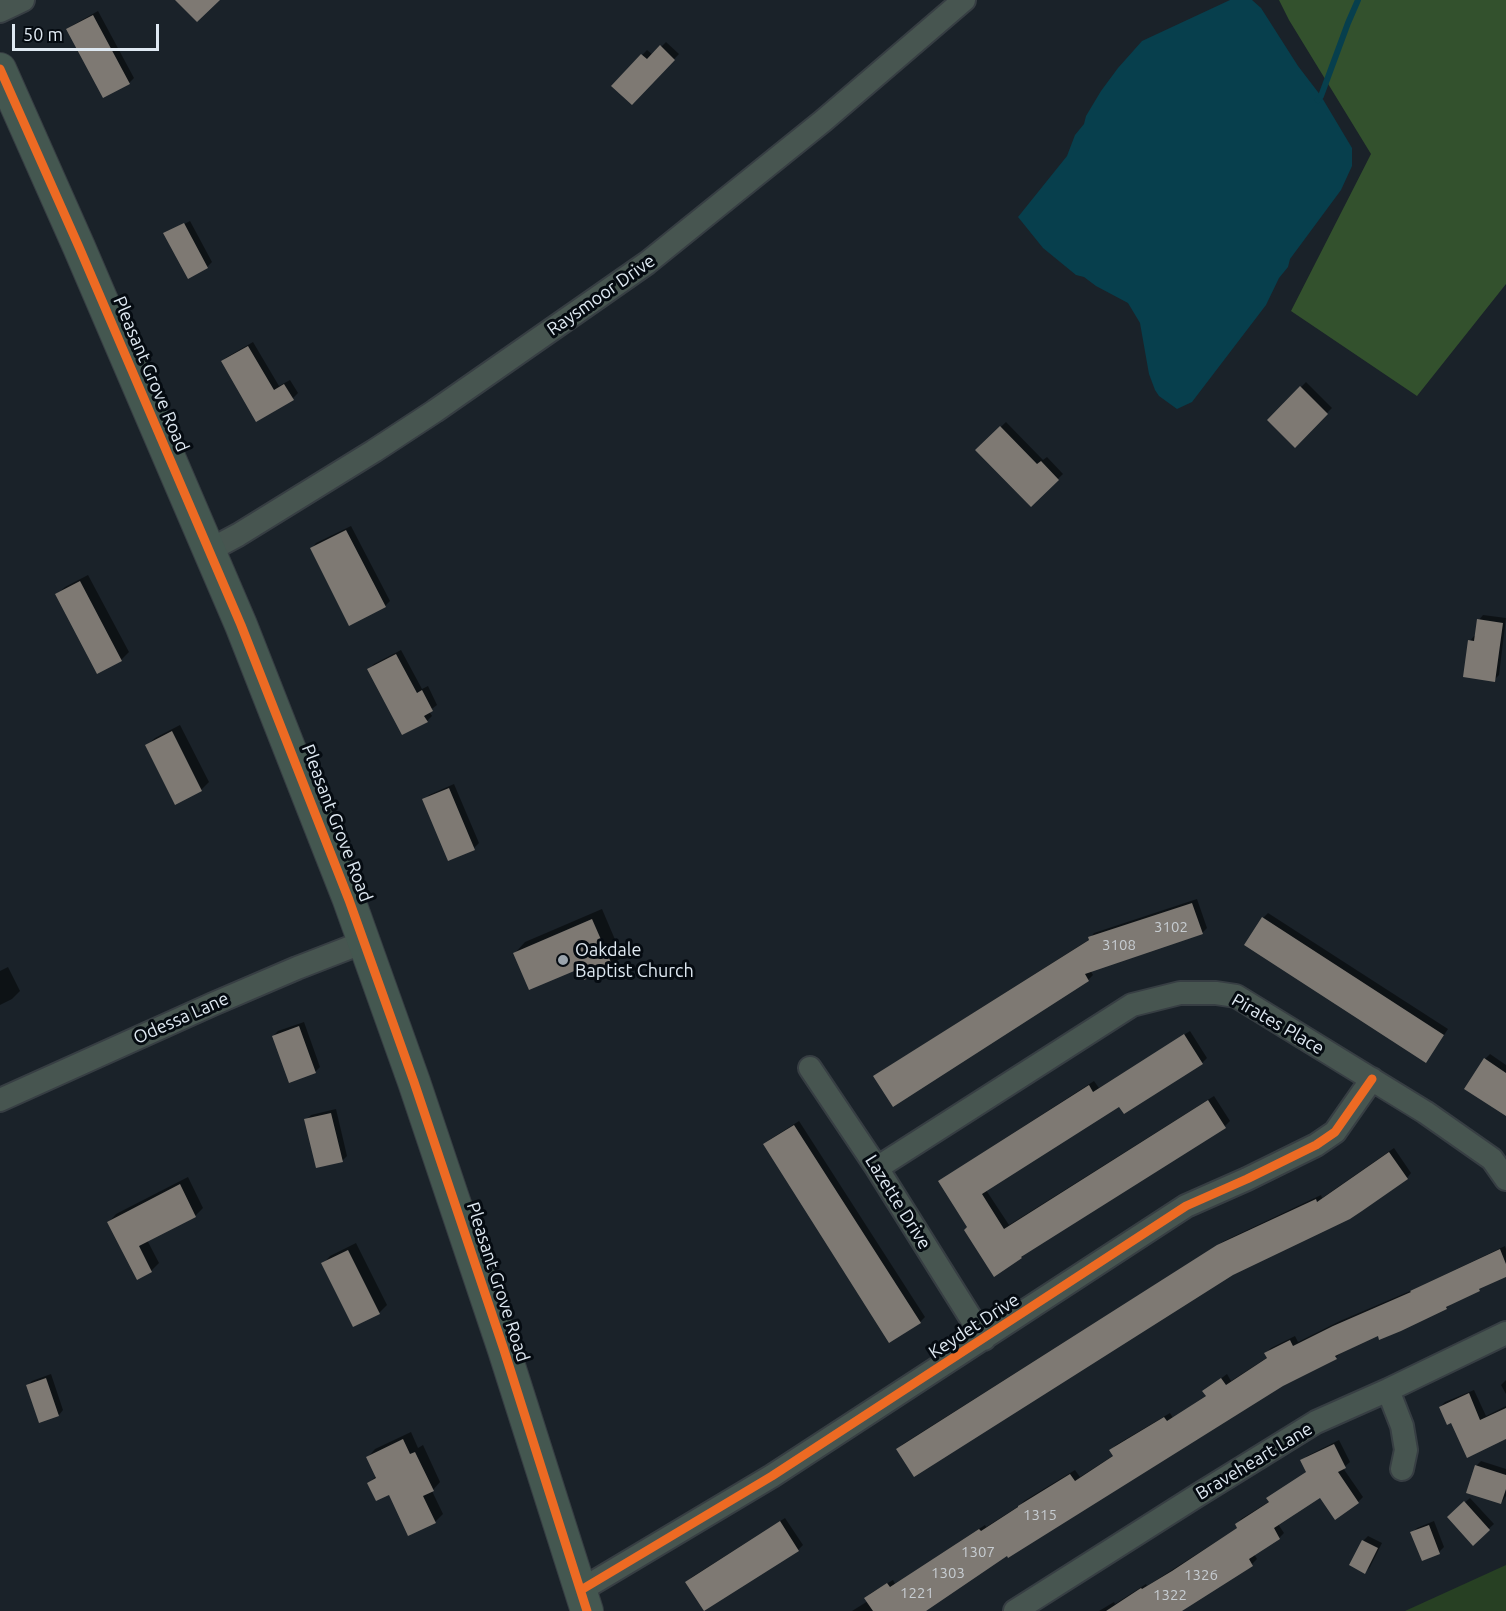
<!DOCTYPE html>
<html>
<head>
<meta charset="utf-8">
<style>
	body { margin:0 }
	#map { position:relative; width:1506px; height:1611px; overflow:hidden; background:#1a2229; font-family:Ubuntu,sans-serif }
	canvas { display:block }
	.scale { position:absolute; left:12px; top:24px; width:147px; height:27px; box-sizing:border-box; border:3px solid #dfe9f2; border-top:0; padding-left:8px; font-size:18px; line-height:21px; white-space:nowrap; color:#dfe9f2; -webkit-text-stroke:4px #050b11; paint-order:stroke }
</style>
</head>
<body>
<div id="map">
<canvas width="1506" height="1611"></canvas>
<div class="scale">50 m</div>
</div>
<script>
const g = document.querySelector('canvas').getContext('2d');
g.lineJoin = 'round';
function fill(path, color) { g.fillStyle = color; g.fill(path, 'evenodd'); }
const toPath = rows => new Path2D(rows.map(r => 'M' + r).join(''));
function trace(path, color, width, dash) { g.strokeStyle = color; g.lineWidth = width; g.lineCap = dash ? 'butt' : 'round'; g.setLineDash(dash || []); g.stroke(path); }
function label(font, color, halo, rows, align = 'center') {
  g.font = font + ' Ubuntu,sans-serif'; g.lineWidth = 6; g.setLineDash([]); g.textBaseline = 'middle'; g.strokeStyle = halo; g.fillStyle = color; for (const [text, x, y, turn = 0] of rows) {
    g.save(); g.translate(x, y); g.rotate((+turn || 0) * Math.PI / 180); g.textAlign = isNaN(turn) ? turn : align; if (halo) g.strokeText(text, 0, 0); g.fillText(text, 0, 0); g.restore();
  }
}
fill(toPath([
	[1506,1565,1506,1611,1405,1611]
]), '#274023');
fill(toPath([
	[1279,0,1506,0,1506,284,1417,396,1291,311,1371,154,1289,20]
]), '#33512d');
fill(toPath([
	[1230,0,1252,0,1261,8,1298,66,1321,96,1352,148,1352,166,1341,190,1290,259,1288,267,1279,278,1266,305,1192,402,1177,409,1159,396,1155,390,1149,374,1140,323,1128,303,1096,286,1084,277,1076,275,1043,248,1018,217,1067,156,1075,135,1084,124,1086,116,1101,91,1118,68,1142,41]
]), '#073f4d');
fill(toPath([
	[98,11,134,78,129,83,68,30,73,25],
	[666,42,679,54,632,103,614,85,647,50,653,55],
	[190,221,212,262,207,267,165,234,169,230,169,232],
	[253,342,279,386,290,380,298,393,293,398,257,420,222,361,227,357],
	[1306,382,1332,408,1295,445,1269,420],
	[1006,422,1043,460,1047,457,1063,474,1031,505,977,450],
	[351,526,390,601,385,606,312,548,316,543],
	[88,575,129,652,121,660,57,594,65,587],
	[1483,615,1506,618,1499,675,1494,680,1470,641,1474,636,1476,636,1479,620],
	[401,650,422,689,428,686,437,705,429,711,432,716,427,721,369,669,374,664],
	[180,725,209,782,201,790,147,745,155,738],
	[454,784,479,843,474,848,424,800,429,795],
	[1197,899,1207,928,1202,933,1090,970,1093,975,1088,980,893,1105,880,1072,1090,939,1090,938,1094,933],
	[602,909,622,956,612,966,580,967,515,953,525,942],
	[1268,913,1448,1029,1430,1056,1246,945,1263,918],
	[8,967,20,991,12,999,0,1005,0,971],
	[304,1022,320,1067,315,1072,273,1036,278,1031],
	[1190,1031,1207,1058,1202,1063,1120,1105,986,1190,1009,1225,1214,1096,1230,1121,1225,1126,1026,1252,1022,1257,994,1275,969,1226,945,1177,1094,1081,1099,1088],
	[1490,1054,1506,1065,1506,1114,1485,1059],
	[336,1109,347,1156,342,1161,306,1120,311,1115],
	[799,1121,925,1317,920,1322,765,1145,769,1140],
	[1394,1148,1411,1173,1407,1178,1232,1273,898,1449,903,1444,1224,1241,1321,1195,1322,1198],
	[188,1177,203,1208,196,1215,147,1240,159,1263,151,1271,109,1222,116,1214],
	[356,1243,387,1305,379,1313,323,1264,330,1256],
	[1505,1246,1506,1249,1506,1276,1482,1286,1479,1289,1452,1303,1446,1308,1379,1334,1341,1353,1336,1357,1282,1384,1007,1554,923,1611,852,1611,868,1601,866,1598,871,1593,893,1580,895,1584,985,1525,986,1527,1019,1506,1024,1501,1075,1470,1080,1477,1114,1455,1111,1450,1116,1445,1170,1413,1173,1418,1207,1395,1204,1391,1227,1374,1231,1381,1268,1357,1266,1353,1271,1348,1295,1336,1298,1342,1340,1321,1415,1289],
	[51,1374,63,1410,59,1415,27,1386,32,1381],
	[1506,1380,1506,1394,1501,1385],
	[1474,1390,1486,1416,1506,1406,1506,1423,1451,1421,1440,1407,1445,1402],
	[411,1432,418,1448,423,1445,440,1482,432,1491,443,1514,435,1522,389,1493,369,1483,377,1475,368,1457,375,1449],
	[1339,1440,1350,1462,1343,1468,1363,1497,1358,1502,1336,1518,1321,1496,1278,1524,1284,1533,1279,1538,1254,1554,1257,1559,1252,1564,1179,1611,1099,1611,1114,1602,1115,1604,1146,1584,1147,1586,1239,1527,1237,1524,1241,1519,1270,1501,1307,1471,1302,1461,1307,1456],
	[1481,1461,1506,1469,1506,1496,1501,1503,1476,1466],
	[1470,1498,1494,1524,1473,1543,1454,1512],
	[785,1518,803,1545,798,1550,687,1582,692,1577],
	[1434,1521,1444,1547,1439,1552,1412,1533,1417,1528],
	[1368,1536,1382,1543,1370,1567,1365,1572,1363,1541]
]), '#0007');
trace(toPath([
	[1318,100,1321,96,1348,23,1358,0]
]), '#073f4d', 6);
fill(toPath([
	[175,0,220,0,197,22],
	[93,15,130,84,103,98,66,29],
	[660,45,675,60,632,105,611,86,641,54,647,59],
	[184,223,208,268,188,279,163,233],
	[248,346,274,390,284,384,294,400,256,422,221,361],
	[1300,386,1328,414,1295,448,1267,420],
	[1000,426,1037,464,1041,461,1059,480,1031,507,975,450],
	[346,530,386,607,349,626,310,548],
	[80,581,122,661,97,674,55,594],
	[1477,619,1503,623,1495,682,1463,677,1468,640,1474,641],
	[396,654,417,693,422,690,433,711,424,716,428,722,402,735,367,669],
	[172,731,202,791,175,805,145,745],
	[449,788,475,850,448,861,422,799],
	[1192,903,1203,934,1085,974,1089,981,893,1107,873,1076,1089,940,1088,937],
	[1262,917,1444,1035,1426,1063,1244,945],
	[592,919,613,967,584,980,579,969,529,990,513,953],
	[299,1026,316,1073,289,1083,272,1036],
	[1184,1034,1203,1064,1124,1114,1119,1107,982,1194,1004,1229,1208,1100,1226,1128,1021,1257,1022,1258,994,1277,964,1230,967,1227,938,1181,1089,1085,1093,1092],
	[1484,1058,1506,1073,1506,1116,1464,1089],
	[331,1113,343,1162,316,1168,304,1119],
	[794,1125,921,1323,889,1343,763,1144],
	[1389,1152,1408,1179,1362,1211,1350,1219,1233,1275,914,1477,896,1449,1217,1245,1316,1199,1317,1202],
	[180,1184,196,1217,139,1246,152,1272,137,1280,107,1222],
	[1500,1249,1506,1264,1506,1277,1479,1289,1480,1291,1446,1307,1447,1309,1401,1331,1379,1340,1378,1336,1335,1356,1337,1359,1283,1386,1008,1558,1007,1556,926,1611,873,1611,864,1598,887,1583,890,1587,979,1529,981,1531,1018,1507,1018,1506,1070,1474,1075,1481,1113,1456,1109,1450,1164,1417,1167,1421,1206,1396,1202,1391,1221,1378,1226,1385,1267,1358,1264,1353,1290,1340,1293,1346,1333,1326,1411,1292,1410,1291],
	[348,1250,380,1314,353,1327,321,1263],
	[46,1378,59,1416,39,1423,26,1385],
	[1469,1393,1480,1420,1506,1408,1506,1439,1467,1458,1451,1423,1447,1425,1439,1407],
	[403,1439,410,1454,415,1452,434,1491,423,1496,436,1523,408,1536,389,1495,376,1501,367,1483,376,1478,366,1457],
	[1334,1444,1346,1468,1338,1472,1359,1503,1335,1520,1320,1498,1274,1528,1280,1539,1249,1559,1253,1566,1182,1611,1106,1611,1141,1588,1142,1589,1172,1571,1237,1528,1235,1524,1269,1502,1266,1498,1306,1472,1300,1460],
	[1475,1465,1506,1475,1506,1489,1501,1504,1466,1493],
	[1464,1501,1490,1530,1473,1546,1447,1517],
	[780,1521,799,1551,704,1611,685,1582],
	[1429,1525,1440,1554,1422,1561,1410,1532],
	[1362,1540,1378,1548,1365,1574,1349,1565]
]), '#7e7973');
const street = toPath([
	[0,11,23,0],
	[210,550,238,535,374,451,435,411,647,263,823,121,964,0],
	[810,1068,877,1168,984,1339],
	[0,1100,213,1004,297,968,364,942],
	[877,1168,1132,1005,1180,993,1216,993,1236,996,1425,1112,1492,1159,1506,1179],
	[1388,1390,1402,1426,1406,1450,1402,1469],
	[581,1590,772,1476,1186,1206,1247,1179,1316,1145,1335,1132,1372,1079],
	[1015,1611,1198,1495,1316,1422,1388,1390,1506,1333]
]);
const secondary = toPath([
	[0,69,79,247,241,625,349,900,414,1082,504,1350,587,1611]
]);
trace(street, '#373e43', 26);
trace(secondary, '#373e43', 34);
trace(street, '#475550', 22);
trace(secondary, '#445750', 32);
trace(toPath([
	[0,69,79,247,241,625,349,900,414,1082,504,1350,587,1611],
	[581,1590,772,1476,1186,1206,1247,1179,1316,1145,1335,1132,1372,1079]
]), '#ed6a23', 9);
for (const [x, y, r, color] of [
	[563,960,6,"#9aa3ac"]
]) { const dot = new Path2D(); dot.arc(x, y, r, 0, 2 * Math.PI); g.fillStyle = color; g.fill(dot); trace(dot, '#050b11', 2); }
label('15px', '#c7cdd2', null, [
	["3102",1171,927],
	["3108",1119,945],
	["1315",1040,1515],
	["1307",978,1552],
	["1303",948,1573],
	["1326",1201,1575],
	["1221",917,1593],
	["1322",1170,1595]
]);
label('18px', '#dfe9f2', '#050b11', [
	["Raysmoor Drive",601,295,-35],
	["Pleasant Grove Road",151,374,67],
	["Pleasant Grove Road",337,823,69],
	["Odessa Lane",181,1018,-24],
	["Pirates Place",1278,1024,30],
	["Lazette Drive",898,1202,58],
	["Pleasant Grove Road",498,1282,72],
	["Keydet Drive",974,1326,-33],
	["Braveheart Lane",1254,1461,-31]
]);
label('18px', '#dfe9f2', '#050b11', [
	["Oakdale",575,950],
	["Baptist Church",575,971]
], 'left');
</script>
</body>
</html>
